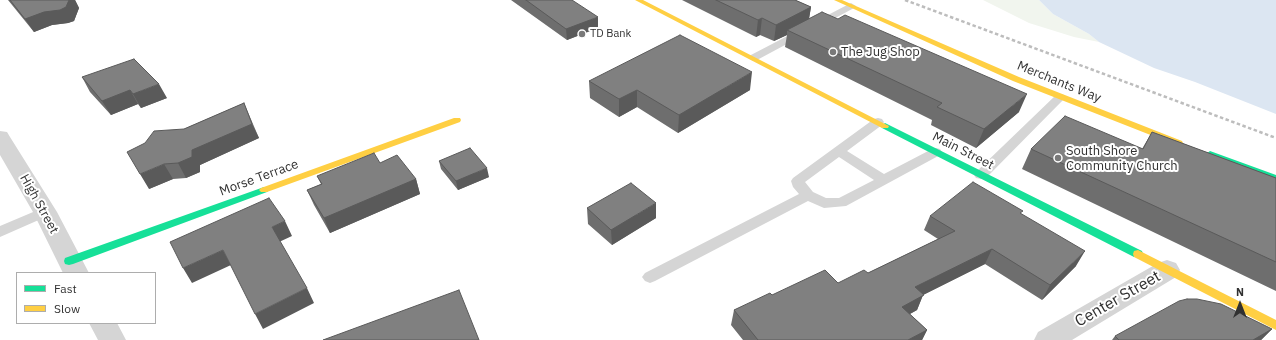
<!DOCTYPE html>
<html>
<head>
<meta charset="utf-8">
<style>
	body { margin:0 }
	#map { position:relative; width:1276px; height:340px; overflow:hidden; background:#fff; font-family:"IBM Plex Sans",sans-serif }
	canvas { display:block }
	.legend { position:absolute; left:16px; top:272px; width:140px; height:52px; box-sizing:border-box; background:#fff; border:1px solid #adadad; margin:0; padding:5px 7px; list-style:none; font-size:12px; color:#313131 }
	.legend li { display:flex; align-items:center; gap:8px; height:20px }
	.legend b { width:20px; border:1px solid #adadad }
	.north { position:absolute; left:1220px; top:284px; width:40px; height:40px; -webkit-text-stroke:3px #fff; paint-order:stroke; rotate:0deg; font-size:11px; font-weight:700; line-height:16px; text-align:center; color:#313131 }
	.north::after { content:''; display:block; margin:auto; width:14px; height:18px; background:#313131; clip-path:polygon(50% 0,100% 100%,50% 72%,0 100%) }
</style>
</head>
<body>
<div id="map">
<canvas width="1276" height="340"></canvas>
<ul class="legend">
<li><b style="height:5px;background:#16e098"></b>Fast</li>
<li><b style="height:5px;background:#ffcf43"></b>Slow</li>
</ul>
<div class="north">N</div>
</div>
<script>
const g = document.querySelector('canvas').getContext('2d');
g.lineJoin = 'round';
function fill(path, color) { g.fillStyle = color; g.fill(path, 'evenodd'); }
const toPath = rows => new Path2D(rows.map(r => 'M' + r).join(''));
function trace(path, color, width, dash) { g.strokeStyle = color; g.lineWidth = width; g.lineCap = dash ? 'butt' : 'round'; g.setLineDash(dash || []); g.stroke(path); }
function label(font, color, halo, rows, align = 'center') {
  g.font = font + ' "IBM Plex Sans",sans-serif'; g.lineWidth = 4; g.setLineDash([]); g.textBaseline = 'middle'; g.strokeStyle = halo; g.fillStyle = color; for (const [text, x, y, turn = 0] of rows) {
    g.save(); g.translate(x, y); g.rotate((+turn || 0) * Math.PI / 180); g.textAlign = isNaN(turn) ? turn : align; if (halo) g.strokeText(text, 0, 0); g.fillText(text, 0, 0); g.restore();
  }
}
fill(toPath([
	[983,0,1039,0,1053,14,1089,34,1099,42,1074,37,1029,23]
]), '#f1f5ee');
fill(toPath([
	[1039,0,1276,0,1276,114,1195,82,1154,68,1099,42,1089,34,1053,14]
]), '#dce6f2');
fill(toPath([
	[851,3,856,6,854,8,757,60,753,61,748,58,749,56,851,3],
	[1060,94,1064,95,1066,97,1064,99,986,178,981,179,976,178,974,175,976,172,1056,95,1060,94],
	[878,118,882,119,884,122,882,125,847,151,884,174,932,149,936,148,940,149,942,152,940,155,846,206,824,208,808,201,655,281,650,283,645,281,642,277,645,273,799,194,793,187,791,181,793,178,874,119,878,118],
	[839,157,874,180,839,198,826,198,813,192,805,182,839,157],
	[45,207,50,209,52,212,50,215,0,237,0,226,45,207]
]), '#d5d5d5');
fill(toPath([
	[0,131,7,132,10,137,57,212,89,273,63,273,33,212,0,155,0,131],
	[1167,260,1176,263,1180,270,1176,277,1072,340,1034,340,1038,332,1158,263,1167,260],
	[89,323,117,323,126,340,98,340,89,323]
]), '#d5d5d5');
fill(toPath([
	[885,123,1142,251,1143,254,1142,257,1134,257,882,128,881,126,885,123],
	[1210,151,1276,175,1276,181,1207,156,1206,154,1210,151],
	[264,187,267,188,269,190,267,192,73,264,69,265,65,264,64,261,65,258,264,187]
]), '#16e098');
fill(toPath([
	[635,0,643,0,889,126,888,128,882,128,635,0],
	[834,0,842,0,1019,77,1182,141,1183,143,1182,145,1176,145,1013,81,834,0],
	[454,118,460,118,461,120,460,122,267,192,261,192,259,190,261,188,454,118],
	[1138,250,1276,320,1276,330,1134,257,1133,254,1134,251,1138,250]
]), '#ffcf43');
trace(toPath([
	[905,0,1276,138]
]), '#bdbdbd', 2.5, [3.5, 2.5]);
fill(toPath([
	[8,0,75,0,79,8,74,21,68,23,52,25,34,32],
	[511,0,572,0,598,28,567,40],
	[682,0,795,0,811,7,809,19,1019,112,976,148,931,125,932,120,785,47,787,35,774,41,760,35,756,37],
	[82,77,167,98,141,108,138,104,111,115,90,92],
	[589,81,750,90,678,133,637,107,619,117,590,98],
	[244,103,259,138,200,165,200,172,186,178,173,179,149,189,184,129],
	[1152,132,1276,178,1276,291,1022,169,1031,149,1142,149],
	[439,161,489,177,458,190,441,169],
	[317,176,416,179,420,194,330,233,314,205,307,190,321,184],
	[587,208,656,218,612,245,588,224],
	[1021,214,1076,266,1042,300,985,264,923,295,917,310,910,314,927,330,922,340,743,340,731,325,734,310,772,295,838,283,868,273,938,239,924,230,930,216],
	[1272,329,1261,340,1112,340,1115,336]
]), '#6e6e6e');
fill(toPath([
	[69,0,75,0,79,8,74,21,68,23,52,25,34,32,25,19],
	[811,7,808,24,787,30,787,35,774,41,776,25],
	[598,17,598,28,567,40,566,29],
	[762,18,760,35,756,37,758,20],
	[752,72,750,90,678,133,679,115],
	[159,84,167,98,141,108,133,94],
	[130,90,138,104,111,115,102,101],
	[637,90,637,107,619,117,619,99],
	[1027,94,1019,112,976,148,984,129],
	[252,124,259,138,200,165,200,172,186,178,178,163,192,150],
	[164,164,173,179,149,189,140,174],
	[487,168,489,177,458,190,456,181],
	[416,179,420,194,330,233,324,218],
	[656,203,656,218,612,245,611,230],
	[285,221,292,236,279,242,272,227],
	[992,249,985,264,923,295,917,310,897,321,902,307,915,287],
	[223,250,231,265,192,283,183,268],
	[1085,251,1076,266,1042,300,1050,285],
	[307,288,314,303,263,329,255,314],
	[1272,329,1261,340,1253,340],
	[927,330,922,340,908,340]
]), '#5a5a5a');
const building = toPath([
	[10,0,69,0,66,7,60,10,44,12,25,19,10,0],
	[526,0,572,0,598,17,566,29,526,0],
	[716,0,795,0,811,7,776,25,762,18,758,20,716,0],
	[822,12,838,19,845,15,1027,94,984,129,937,107,942,103,787,30,822,12],
	[680,35,752,72,679,115,637,90,619,99,589,81,680,35],
	[134,59,159,84,133,94,130,90,102,101,82,77,134,59],
	[244,103,252,124,192,150,192,157,178,163,164,164,140,174,127,152,145,143,154,131,184,129,244,103],
	[1065,116,1143,149,1152,132,1276,178,1276,262,1031,149,1065,116],
	[470,148,487,168,456,181,439,161,470,148],
	[374,153,380,163,397,155,416,179,324,218,307,190,322,184,317,176,374,153],
	[973,182,1023,211,1020,213,1085,251,1050,285,992,249,915,287,924,295,902,307,927,330,908,340,758,340,734,310,770,293,772,295,825,270,838,283,864,270,868,273,955,231,930,216,973,182],
	[631,183,656,203,611,230,587,208,631,183],
	[269,198,285,221,272,227,307,288,255,314,223,250,183,268,170,242,269,198],
	[459,290,479,340,323,340,459,290],
	[1187,299,1197,299,1221,304,1272,329,1253,340,1119,340,1115,336,1179,301,1187,299]
]);
fill(building, '#808080');
trace(building, '#5a5a5a', 1);
for (const [x, y, r, color] of [
	[582,34,4,"#797979"],
	[833,52,4,"#797979"],
	[1058,158,4,"#797979"]
]) { const dot = new Path2D(); dot.arc(x, y, r, 0, 2 * Math.PI); g.fillStyle = color; g.fill(dot); trace(dot, '#fff', 1.5); }
label('11px', '#313131', '#fff', [
	["TD Bank",590,34]
], 'left');
label('13px', '#313131', '#fff', [
	["The Jug Shop",841,52],
	["South Shore",1066,151],
	["Community Church",1066,166]
], 'left');
label('13px', '#313131', '#fff', [
	["Merchants Way",1059,82,22],
	["Main Street",963,151,27],
	["Morse Terrace",259,178,-20],
	["High Street",39,204,61]
]);
label('16px', '#313131', '#fff', [
	["Center Street",1118,299,-30]
]);
</script>
</body>
</html>
